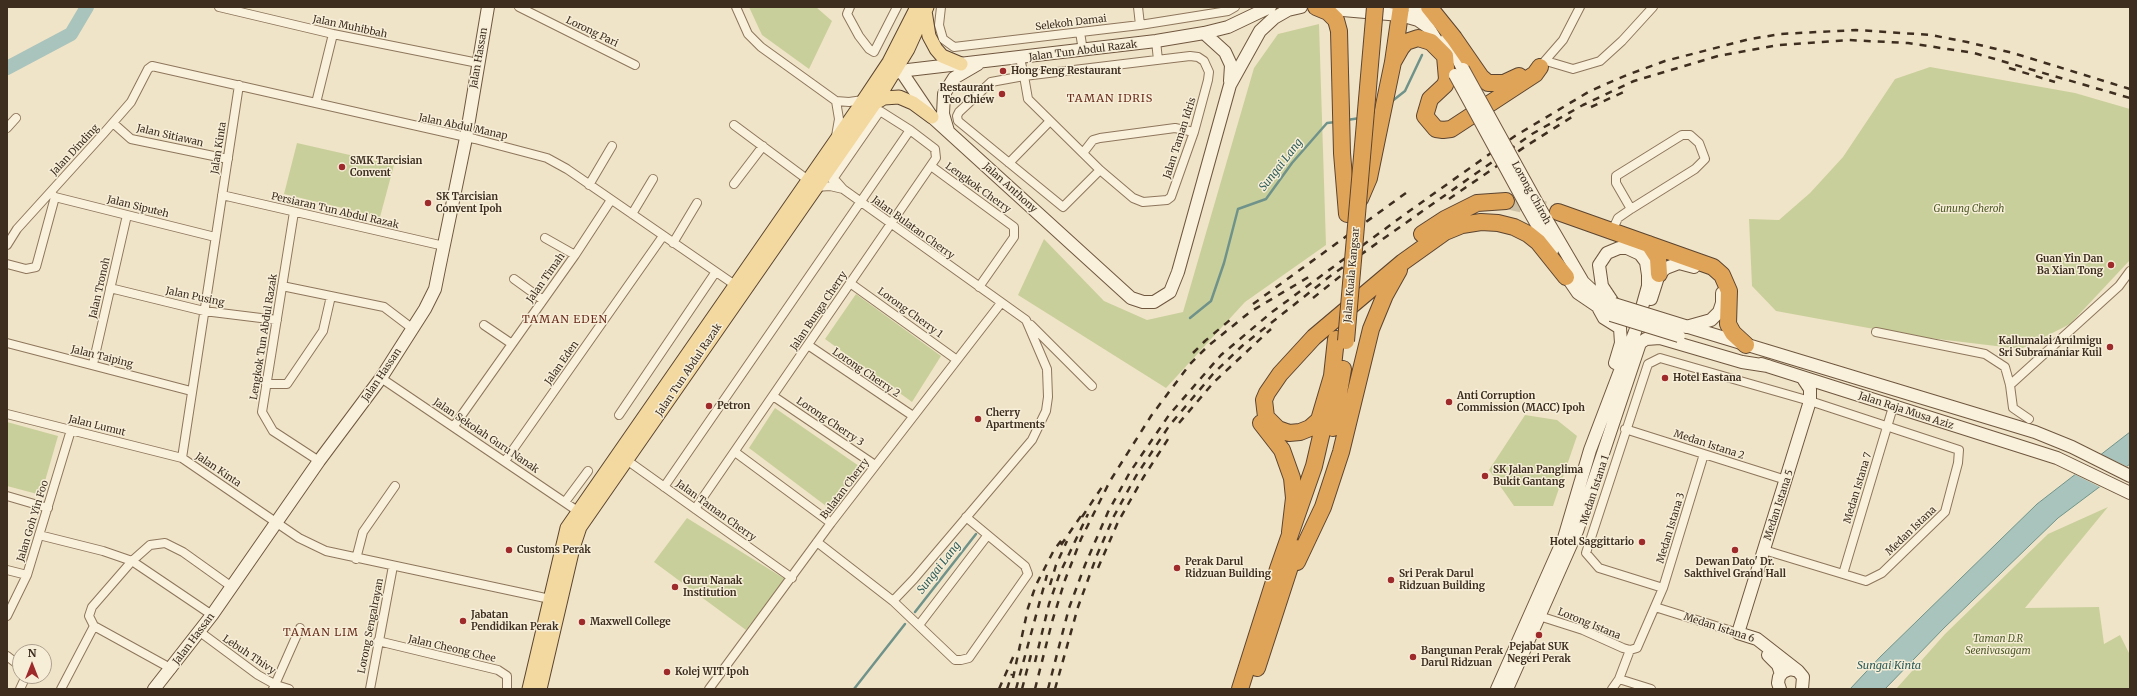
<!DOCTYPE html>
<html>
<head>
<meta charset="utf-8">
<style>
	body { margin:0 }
	#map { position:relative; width:2137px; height:696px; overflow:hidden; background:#f0e4c8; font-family:Merriweather,serif }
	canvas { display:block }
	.frame { position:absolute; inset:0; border:8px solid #3d2e20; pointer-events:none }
	.north { position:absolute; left:12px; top:644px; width:40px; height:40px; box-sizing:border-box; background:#f7eed8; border:1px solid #ada18e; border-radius:50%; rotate:0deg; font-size:11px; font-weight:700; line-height:16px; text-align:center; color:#3d2e20 }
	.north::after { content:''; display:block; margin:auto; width:14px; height:18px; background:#9e2a2b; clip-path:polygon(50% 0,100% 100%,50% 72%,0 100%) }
</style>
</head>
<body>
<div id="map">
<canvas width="2137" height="696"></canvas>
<div class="frame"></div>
<div class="north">N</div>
</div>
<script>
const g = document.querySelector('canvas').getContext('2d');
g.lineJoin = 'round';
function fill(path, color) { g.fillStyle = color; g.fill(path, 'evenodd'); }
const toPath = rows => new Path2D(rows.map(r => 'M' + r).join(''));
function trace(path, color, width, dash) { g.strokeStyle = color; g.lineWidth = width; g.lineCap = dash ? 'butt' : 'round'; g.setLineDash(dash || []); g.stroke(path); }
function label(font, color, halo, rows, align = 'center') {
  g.font = font + ' Merriweather,serif'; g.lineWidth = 3; g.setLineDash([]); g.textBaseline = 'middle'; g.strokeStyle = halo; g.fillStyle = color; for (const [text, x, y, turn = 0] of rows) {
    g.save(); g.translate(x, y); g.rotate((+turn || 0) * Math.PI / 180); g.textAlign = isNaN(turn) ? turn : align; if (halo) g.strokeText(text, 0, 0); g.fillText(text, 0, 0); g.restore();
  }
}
fill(toPath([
	[749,7,816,7,832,21,809,69,762,35],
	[1319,24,1326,245,1245,302,1166,388,1018,295,1044,239,1104,301,1147,320,1183,312,1254,68,1278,34],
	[1930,67,2075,93,2130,109,2130,260,2070,324,2021,349,1912,336,1776,311,1752,286,1749,219,1779,220,1810,193,1843,157,1895,79],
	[297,143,394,165,380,217,284,194],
	[856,294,941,356,912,402,825,339],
	[775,408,859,466,830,509,749,448],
	[1525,415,1557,420,1577,436,1553,506,1514,506,1489,470],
	[7,422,58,436,41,495,7,486],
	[2108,507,2025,608,2099,607,2104,644,2120,635,2130,655,2130,689,1896,689,1945,634,2048,534],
	[687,518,785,579,746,630,654,562]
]), '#c9cf9b');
const water = toPath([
	[2130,432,2130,464,2058,518,1944,628,1885,689,1850,689,1880,657,2037,504,2130,432]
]);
fill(water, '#a9c4bc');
trace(water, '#6f938a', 1);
fill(toPath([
	[2098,453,2128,467,2100,487,2072,473]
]), '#f0e4c8');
trace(toPath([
	[1391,102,1405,91,1422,55],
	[1347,120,1360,118],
	[1190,318,1211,301,1224,263,1238,209,1266,199,1292,163,1327,123,1336,122],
	[915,612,976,534],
	[854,689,905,624]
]), '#6f938a', 2.5);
trace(toPath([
	[7,68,71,34,87,7]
]), '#a9c4bc', 14);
trace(toPath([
	[1506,201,1558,212]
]), '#ccc0a6', 16, [16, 8]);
const street = toPath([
	[219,7,333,34,478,63],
	[519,7,635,65],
	[736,7,748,34,761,47,836,101,849,102,863,100],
	[850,7,847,14,859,36,869,49,874,52,897,7],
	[941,7,939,25,943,39,954,47,1140,25,1228,11,1235,7],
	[1138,7,1140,25],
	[1080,32,1083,51],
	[1156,41,1158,60],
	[1020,58,1024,76,1028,99,1100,170,1133,198,1143,202,1167,200,1171,197,1194,132,1208,80,1209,72,1204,61,1198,57,1190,56,1024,76,991,82,959,112,957,116,958,121,1063,207,1100,170],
	[1546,61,1573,69,1600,61,1622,41,1653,7],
	[1543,63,1563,40,1580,7],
	[239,85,182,458,299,538,326,551,550,599],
	[836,101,839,119,836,136],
	[316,103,333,34],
	[113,123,131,139,228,159],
	[734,125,808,180],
	[7,128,16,118],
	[1083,153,1093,140,1100,138,1175,128,1194,132],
	[1009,163,1050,121],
	[931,166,1014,227,1014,237,979,287],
	[822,174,836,181,843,189,1026,320,1047,369,1048,397,1046,411,1032,440,914,579,893,601],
	[734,184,763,146],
	[589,185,612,146],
	[816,187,830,186,843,189],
	[222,195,444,246],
	[55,197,215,237],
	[294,212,262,412,273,431,319,461],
	[632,214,653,179],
	[1612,231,1618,218,1631,209,1695,169,1705,159,1699,143,1690,135,1682,135,1616,176,1616,183,1631,209],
	[545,238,575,255],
	[673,243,697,203],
	[7,245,17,229,104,133,131,102,148,69,152,66,475,139,547,158,567,169,735,285],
	[7,264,26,269,36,267,55,197,52,194],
	[514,279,543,300],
	[850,283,957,360],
	[282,286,384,307,413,329],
	[110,288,204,311,277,320],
	[484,325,512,344],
	[1031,325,1092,386],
	[1876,332,1985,354,2005,367,2010,385,2013,408,2029,419],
	[7,343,191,391],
	[808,345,913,416],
	[93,364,127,215],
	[381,378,579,512],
	[266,384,287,384,323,331,331,296],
	[2010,385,2119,286,2130,271],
	[773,396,875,465],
	[7,414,182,458],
	[619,415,715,273],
	[454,426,575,255,611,200],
	[1625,429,1786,480],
	[735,452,831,523],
	[505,461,663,236],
	[628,461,792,578],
	[664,487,910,130],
	[7,496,48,508],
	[565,502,588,471],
	[695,509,936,158,935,149,910,130,880,111,833,179],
	[39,535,103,551,132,561,212,615],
	[817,542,893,601,955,660,961,660,969,658,1028,574,1025,566,966,517],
	[356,559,363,532,395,486],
	[7,570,27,575],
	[1843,574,1893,407],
	[1663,588,1599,568,1586,553,1648,364,1660,358,1810,401,1959,450,1958,463,1945,512,1882,573,1866,581,1764,550],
	[1655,607,1738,633],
	[1536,615,1583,630,1623,648,1630,650,1637,648,1663,588,1704,454],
	[7,616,27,575,71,430],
	[919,625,987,536],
	[200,632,258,675,276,685,289,689],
	[378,641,498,670,507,676,507,689],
	[7,656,20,666],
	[172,669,94,626,89,616,92,607,132,561,150,545,165,543,183,552,232,587],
	[1619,679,1651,689],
	[20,689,26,676],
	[61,689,94,626],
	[273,689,300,628],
	[370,689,393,566],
	[709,689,831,523,1001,303],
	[1612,689,1619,679,1630,650]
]);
const secondary = toPath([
	[1413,7,1429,13,1435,17],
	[1320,8,1400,15,1418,20,1428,27,1441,48],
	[1204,33,1225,52,1231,65,1230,81],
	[1447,38,1463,69],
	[898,56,901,71,932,117,1131,298,1143,302,1154,302,1170,292,1178,272,1230,85,1260,31,1274,18,1288,10,1301,7],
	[895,73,908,70,1156,41,1204,33,1228,27,1270,7],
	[948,131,943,114,944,94,954,78,978,64],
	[1538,205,1583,282,1599,297,1613,303],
	[1527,207,1552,251],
	[1563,271,1578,293,1606,312],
	[1651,299,1659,274,1666,268,1679,263,1694,267],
	[1599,309,1604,318,1620,328,1621,343,1615,363],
	[1685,326,2035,432,2072,447,2130,476],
	[1686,327,1711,320,1719,312,1722,303,1722,293],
	[1761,364,2057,458,2130,493],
	[1738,633,1810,401,1810,389,1802,377],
	[1738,633,1757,639,1798,671],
	[1768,655,1778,665,1781,674],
	[154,689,212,615,319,461,381,378,425,309,435,289,439,269,466,138,488,7],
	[1497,689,1564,538,1590,450,1636,329,1648,286,1648,275,1646,262,1640,254,1627,248,1619,248,1607,253,1599,265,1602,286,1614,304],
	[1507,689,1577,531,1640,343,1646,339,1660,338,1742,362,1768,366],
	[1780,689,1778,683,1779,677,1783,672,1790,669,1798,671,1803,677,1802,689]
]);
const primary = toPath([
	[925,11,929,36,936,49,942,56,961,64],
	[875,103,884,98,899,97,913,103,932,117],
	[529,689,567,528,859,107,889,62,917,7],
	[540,689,573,548,580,527,875,103,908,49,927,7]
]);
const highway = toPath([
	[1316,7,1328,12,1336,20,1339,31,1342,153,1347,214],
	[1429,7,1454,38,1481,77,1488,83,1504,83,1519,76],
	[1393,62,1401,48,1406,42,1418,38,1431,42,1445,56,1447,79,1445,85,1430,99,1425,116,1436,129,1443,130,1451,129,1512,89,1535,74,1540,67],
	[1360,199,1369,178,1377,139,1393,62,1401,7],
	[1558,212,1713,267,1722,275,1729,291,1728,324,1733,333,1746,345],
	[1422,234,1445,219,1477,203,1506,201],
	[1649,244,1658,258,1659,274],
	[1332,376,1319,420,1310,428,1300,432,1289,433,1278,429,1266,417,1264,400,1267,393,1280,374,1314,337,1403,262,1445,232,1462,225,1481,222,1498,223,1514,227,1528,234,1538,242,1566,277],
	[1331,385,1336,339],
	[1261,423,1282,450,1292,478,1294,498,1290,532],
	[1333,428,1343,369],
	[1297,562,1323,507,1341,452,1371,329,1385,295,1399,270],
	[1257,668,1296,548],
	[1240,689,1278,569,1314,466,1327,410]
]);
trace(street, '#8d765c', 10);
trace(secondary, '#6f573f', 14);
trace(primary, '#5b4430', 15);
trace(highway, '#5b4430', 18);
trace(street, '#faf1dc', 8);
trace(secondary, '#faf1dc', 12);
trace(primary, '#f3d9a0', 13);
trace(highway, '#e0a458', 16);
trace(toPath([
	[2009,68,2055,82],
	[1591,107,1628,90],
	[1449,199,1526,146,1575,115],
	[1313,298,1343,274],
	[1253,304,1410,190],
	[1193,353,1205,341,1230,320],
	[1179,423,1214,382,1271,329],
	[1082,517,1102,487],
	[1061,545,1083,513],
	[1098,568,1118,522,1143,478,1170,436],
	[1050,585,1056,565,1067,541],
	[1035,662,1049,604,1060,573,1088,514],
	[1013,678,1028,608,1036,585,1054,550,1063,538],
	[999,689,1014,655],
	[1007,689,1012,674],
	[1016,689,1047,575],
	[1022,689,1032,651],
	[1035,689,1052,622,1065,580,1081,539,1110,481,1151,416,1190,364,1208,346,1250,312,1312,275],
	[1048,689,1069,608,1085,565,1108,512,1130,472,1169,415,1221,355,1272,312,1408,212,1515,136,1590,91,1627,75,1665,61,1750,39,1781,34,1856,30,1931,35,1967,42,2013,53,2130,89],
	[1055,689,1078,607,1097,555,1114,516,1136,476,1169,426,1213,374,1242,346,1329,277,1532,134,1583,105,1634,81,1718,56,1779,45,1848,40,1908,43,1974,53,2130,98]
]), '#3d2e20', 2.5, [7, 7]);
const secondaryBridge = toPath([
	[1463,69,1538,205],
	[1455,75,1527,207],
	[1614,304,1685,326],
	[1611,315,1679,336]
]);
const highwayBridge = toPath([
	[1346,341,1375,7]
]);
trace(secondaryBridge, '#6f573f', 14, []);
trace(highwayBridge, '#5b4430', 18, []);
trace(secondaryBridge, '#faf1dc', 12);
trace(highwayBridge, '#e0a458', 16);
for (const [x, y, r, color] of [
	[1003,71,4,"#9e2a2b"],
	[1002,94,4,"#9e2a2b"],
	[342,167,4,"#9e2a2b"],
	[428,203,4,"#9e2a2b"],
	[2111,265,4,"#9e2a2b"],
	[2110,347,4,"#9e2a2b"],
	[1665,378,4,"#9e2a2b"],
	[1449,402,4,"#9e2a2b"],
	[709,406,4,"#9e2a2b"],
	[978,419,4,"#9e2a2b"],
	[1485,476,4,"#9e2a2b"],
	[1642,542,4,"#9e2a2b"],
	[509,550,4,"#9e2a2b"],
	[1735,550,4,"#9e2a2b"],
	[1177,568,4,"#9e2a2b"],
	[1391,580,4,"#9e2a2b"],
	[675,587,4,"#9e2a2b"],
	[463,621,4,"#9e2a2b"],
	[582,622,4,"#9e2a2b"],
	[1539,635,4,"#9e2a2b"],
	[1413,657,4,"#9e2a2b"],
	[667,672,4,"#9e2a2b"]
]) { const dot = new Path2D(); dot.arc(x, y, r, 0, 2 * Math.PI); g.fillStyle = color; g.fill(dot); trace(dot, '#f7eed8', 1.5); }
label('10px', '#3d2e20', '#f7eed8', [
	["Selekoh Damai",1071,23,-7],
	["Jalan Muhibbah",350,27,12],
	["Lorong Pari",592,32,26],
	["Jalan Tun Abdul Razak",1083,51,-7],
	["Jalan Hassan",479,58,-80],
	["Jalan Abdul Manap",463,127,12],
	["Jalan Sitiawan",170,136,13],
	["Jalan Taman Idris",1180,138,-72],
	["Jalan Kinta",219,148,-81],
	["Jalan Dinding",75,150,-47],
	["Lengkok Cherry",978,188,36],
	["Jalan Anthony",1010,188,42],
	["Lorong Chiroh",1531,193,61],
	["Jalan Siputeh",138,207,14],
	["Persiaran Tun Abdul Razak",335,211,13],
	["Jalan Bulatan Cherry",913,228,36],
	["Jalan Kuala Kangsar",1352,275,-85],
	["Jalan Timah",546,278,-55],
	["Jalan Tronoh",100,288,-77],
	["Jalan Pusing",195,297,12],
	["Jalan Bunga Cherry",819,311,-56],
	["Lorong Cherry 1",910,313,36],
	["Lengkok Tun Abdul Razak",264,337,-81],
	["Jalan Taiping",102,357,14],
	["Jalan Eden",562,363,-55],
	["Jalan Tun Abdul Razak",689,370,-56],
	["Lorong Cherry 2",866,373,34],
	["Jalan Hassan",382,375,-56],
	["Jalan Raja Musa Aziz",1906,411,18],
	["Lorong Cherry 3",830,422,34],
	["Jalan Lumut",97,426,14],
	["Jalan Sekolah Guru Nanak",486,436,34],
	["Medan Istana 2",1709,445,18],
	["Jalan Kinta",218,470,34],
	["Medan Istana 7",1858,488,-73],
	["Bulatan Cherry",845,489,-53],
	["Medan Istana 1",1595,490,-72],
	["Medan Istana 5",1779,505,-72],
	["Jalan Taman Cherry",716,511,36],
	["Jalan Goh Yin Foo",33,521,-73],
	["Medan Istana 3",1671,528,-73],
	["Medan Istana",1911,531,-44],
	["Lorong Istana",1589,624,22],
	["Lorong Sengalrayan",371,626,-79],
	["Medan Istana 6",1719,628,18],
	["Jalan Hassan",194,639,-53],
	["Jalan Cheong Chee",452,649,13],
	["Lebuh Thivy",249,655,34]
]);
label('bold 10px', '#3d2e20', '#f7eed8', [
	["Hong Feng Restaurant",1011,71],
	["Restaurant",994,88,"right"],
	["Teo Chiew",994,100,"right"],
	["SMK Tarcisian",350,161],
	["Convent",350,173],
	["SK Tarcisian",436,197],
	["Convent Ipoh",436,209],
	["Guan Yin Dan",2103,259,"right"],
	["Ba Xian Tong",2103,271,"right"],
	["Kallumalai Arulmigu",2102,341,"right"],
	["Sri Subramaniar Kuil",2102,353,"right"],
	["Hotel Eastana",1673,378],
	["Anti Corruption",1457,396],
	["Commission (MACC) Ipoh",1457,408],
	["Petron",717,406],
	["Cherry",986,413],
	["Apartments",986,425],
	["SK Jalan Panglima",1493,470],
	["Bukit Gantang",1493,482],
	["Hotel Saggittario",1634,542,"right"],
	["Customs Perak",517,550],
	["Perak Darul",1185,562],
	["Ridzuan Building",1185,574],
	["Dewan Dato' Dr.",1735,562,"center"],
	["Sakthivel Grand Hall",1735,574,"center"],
	["Sri Perak Darul",1399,574],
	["Ridzuan Building",1399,586],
	["Guru Nanak",683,581],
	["Institution",683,593],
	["Jabatan",471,615],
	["Pendidikan Perak",471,627],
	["Maxwell College",590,622],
	["Pejabat SUK",1539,647,"center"],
	["Negeri Perak",1539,659,"center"],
	["Bangunan Perak",1421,651],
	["Darul Ridzuan",1421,663],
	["Kolej WIT Ipoh",675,672]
], 'left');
label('italic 10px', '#4d5a26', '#f7eed8', [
	["Gunung Cheroh",1969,209],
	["Taman D.R",1998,639],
	["Seenivasagam",1998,651]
]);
g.letterSpacing = '1px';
label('11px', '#6b2e1e', '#f7eed8', [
	["TAMAN IDRIS",1110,99],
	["TAMAN EDEN",565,320],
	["TAMAN LIM",321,633]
]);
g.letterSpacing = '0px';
label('italic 11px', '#2f5d5a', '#f7eed8', [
	["Sungai Lang",1281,165,-52],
	["Sungai Lang",939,568,-52],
	["Sungai Kinta",1889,666]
]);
</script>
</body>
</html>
